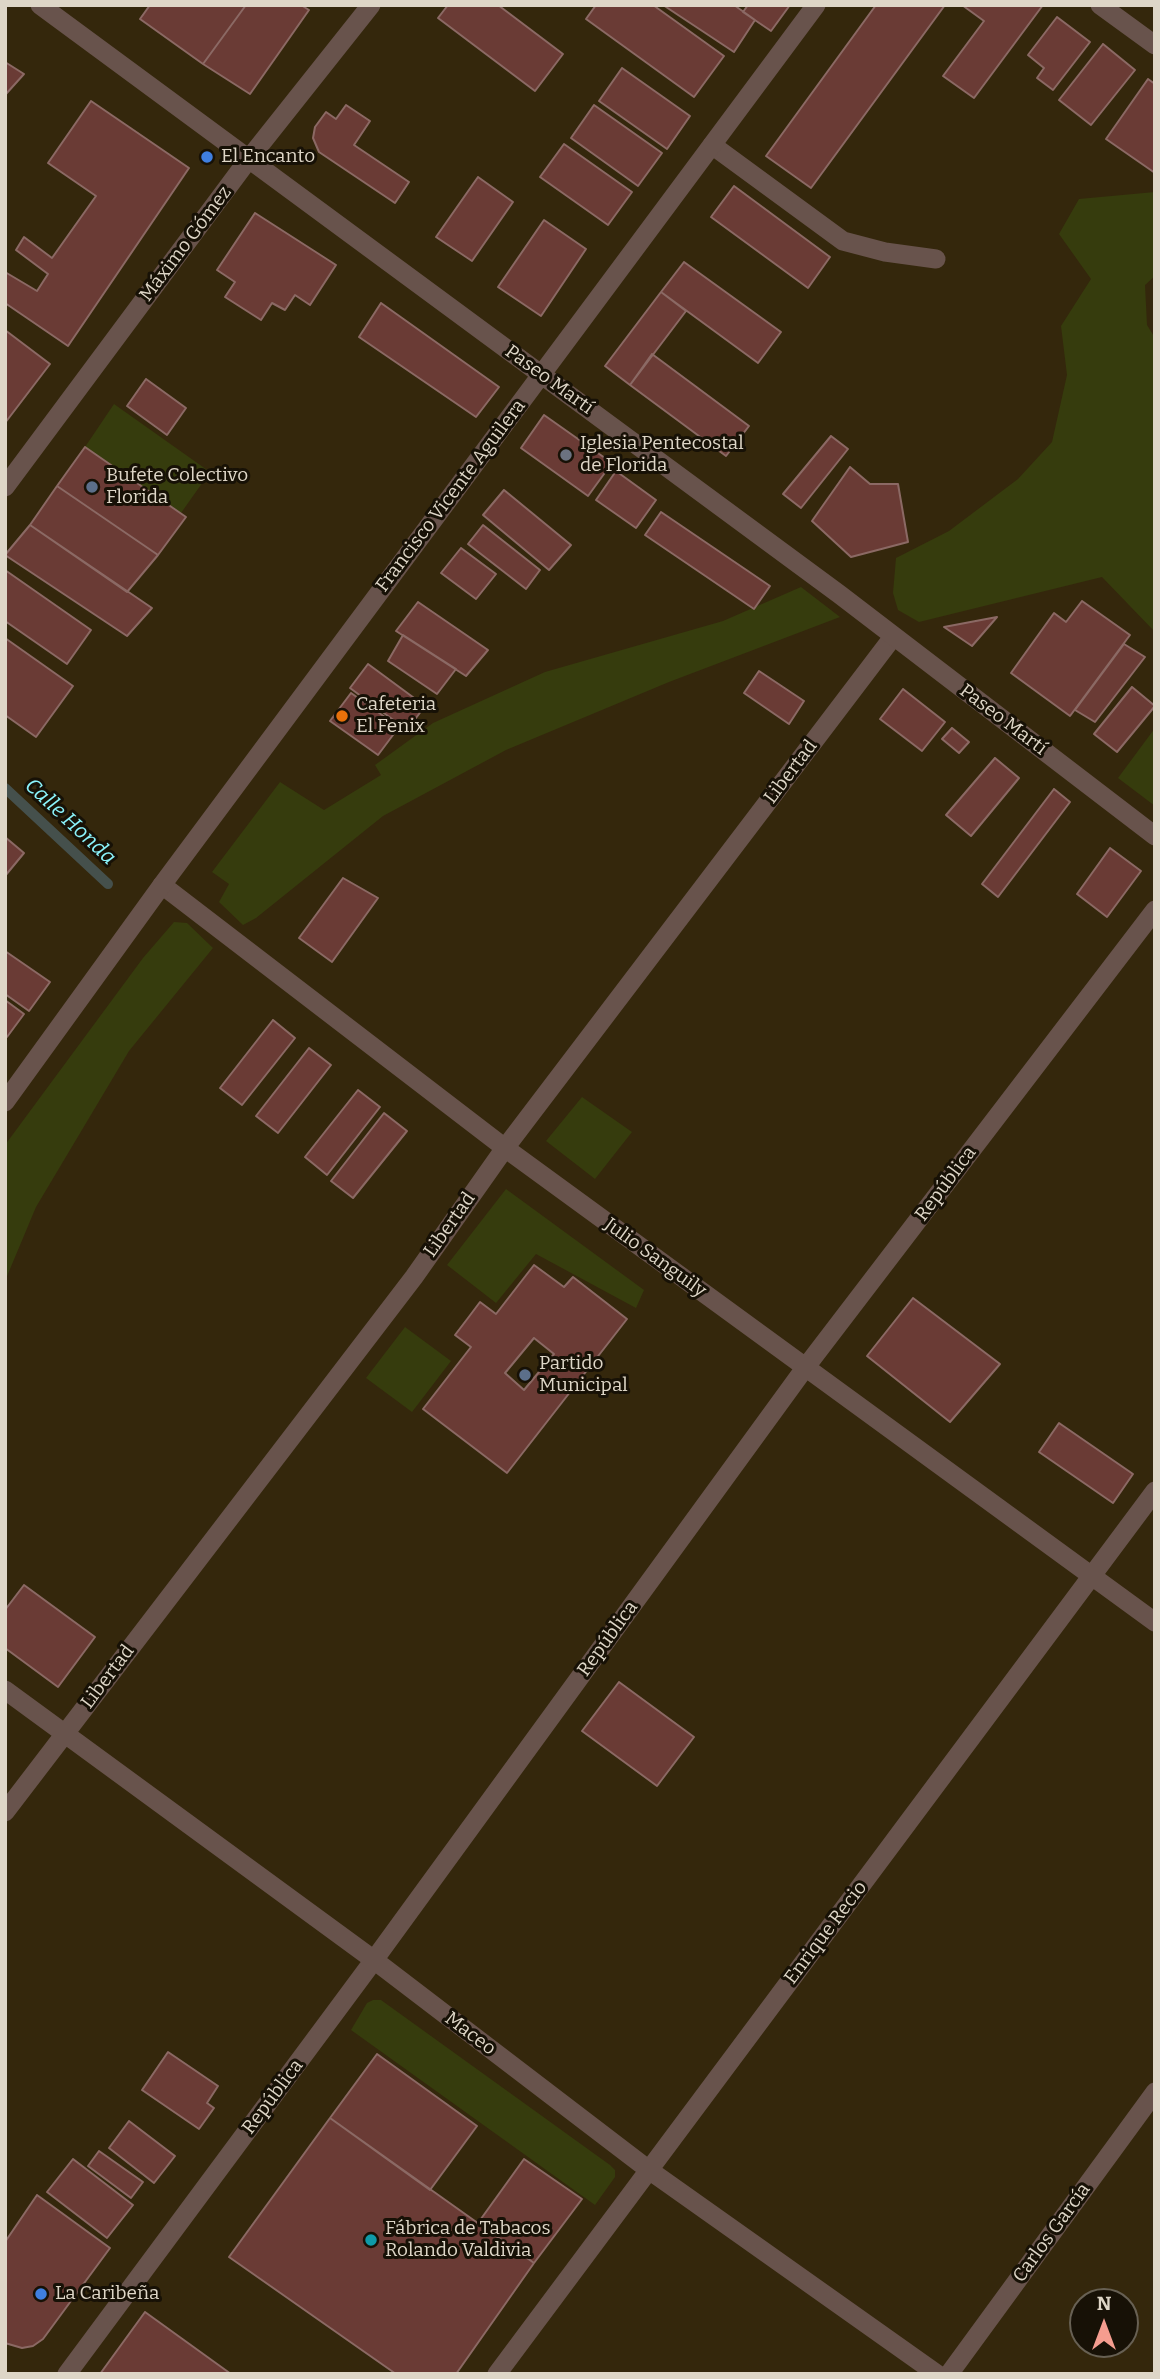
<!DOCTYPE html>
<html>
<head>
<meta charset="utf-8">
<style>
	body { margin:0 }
	#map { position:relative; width:1160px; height:2379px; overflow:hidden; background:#34270c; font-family:Bitter,serif }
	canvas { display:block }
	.frame { position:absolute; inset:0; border:7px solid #ded6c7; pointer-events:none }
	.north { position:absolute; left:1069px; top:2288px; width:70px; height:70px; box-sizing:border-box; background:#171106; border:2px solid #676053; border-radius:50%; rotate:0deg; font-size:19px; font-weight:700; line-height:28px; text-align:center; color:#ded6c7 }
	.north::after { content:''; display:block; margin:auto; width:24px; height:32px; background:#f59d8f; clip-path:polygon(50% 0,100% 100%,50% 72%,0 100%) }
</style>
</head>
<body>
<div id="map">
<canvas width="1160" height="2379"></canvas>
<div class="frame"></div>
<div class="north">N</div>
</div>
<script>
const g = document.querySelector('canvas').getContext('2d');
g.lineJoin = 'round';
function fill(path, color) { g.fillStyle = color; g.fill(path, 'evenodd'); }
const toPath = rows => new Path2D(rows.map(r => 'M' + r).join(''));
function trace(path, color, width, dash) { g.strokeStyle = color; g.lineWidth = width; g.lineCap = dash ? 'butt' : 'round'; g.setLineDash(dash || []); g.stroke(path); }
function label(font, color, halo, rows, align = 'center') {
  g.font = font + ' Bitter,serif'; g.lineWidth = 6; g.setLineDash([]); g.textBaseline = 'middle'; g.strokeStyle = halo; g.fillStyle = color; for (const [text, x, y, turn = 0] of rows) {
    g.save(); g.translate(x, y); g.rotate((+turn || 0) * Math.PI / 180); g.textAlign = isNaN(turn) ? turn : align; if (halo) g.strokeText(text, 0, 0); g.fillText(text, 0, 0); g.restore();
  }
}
fill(toPath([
	[1155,192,1155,276,1145,285,1147,325,1155,338,1155,632,1102,577,919,622,898,610,893,593,896,558,949,531,1018,479,1052,442,1067,375,1061,326,1091,279,1059,234,1079,199],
	[114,404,210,472,181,513,85,447],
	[801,587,840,617,669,682,506,750,383,816,256,918,243,925,219,902,229,884,212,872,280,782,324,810,381,775,375,765,433,723,545,672,723,621],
	[1155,728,1155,806,1118,778],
	[174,922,187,923,213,948,129,1051,36,1207,5,1281,5,1145,143,958],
	[582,1097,632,1132,595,1179,546,1141],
	[506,1189,644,1290,636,1308,536,1254,496,1303,447,1265],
	[405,1327,451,1361,412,1412,366,1378],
	[373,2000,381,2000,610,2165,615,2170,615,2177,595,2205,351,2030,367,2003]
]), '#363c0d');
trace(toPath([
	[5,788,108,884]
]), '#45504c', 10);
const building = toPath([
	[150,5,246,5,203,64,140,19,150,5],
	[246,5,301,5,309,10,250,94,203,64,246,5],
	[448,5,498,5,563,54,535,91,438,18,448,5],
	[596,5,653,5,724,56,694,97,586,19,596,5],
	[663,5,734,5,755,20,734,52,663,5],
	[748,5,790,5,771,31,743,12,748,5],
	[876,5,945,5,811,188,766,156,876,5],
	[962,5,1043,5,974,98,943,76,984,21,962,5],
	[1057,17,1090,42,1053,90,1037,78,1044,68,1028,55,1057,17],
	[1103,44,1135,70,1091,125,1059,100,1103,44],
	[5,62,24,74,6,94,5,94,5,62],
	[622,68,690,116,667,149,599,101,622,68],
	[1148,79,1155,84,1155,173,1106,139,1148,79],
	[91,101,189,168,68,346,5,303,5,272,37,291,48,274,16,250,24,237,52,258,96,196,48,163,91,101],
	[346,105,370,121,354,145,409,182,395,203,319,152,313,138,315,127,326,112,336,119,346,105],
	[594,105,662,153,638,186,571,138,594,105],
	[564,144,632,192,608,225,540,177,564,144],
	[478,177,513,202,472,261,436,237,478,177],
	[734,186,830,257,808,288,711,217,734,186],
	[255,213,336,265,310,305,295,295,285,310,272,303,261,320,225,297,235,282,217,270,255,213],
	[544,220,586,249,541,316,498,287,544,220],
	[684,262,781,332,758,363,661,292,684,262],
	[661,292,686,311,630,385,605,366,661,292],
	[381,303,499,387,476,417,359,337,381,303],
	[5,330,50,364,5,423,5,330],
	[652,354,749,426,726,456,630,385,652,354],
	[146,379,186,408,167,435,127,406,146,379],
	[544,415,612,463,588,496,521,448,544,415],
	[831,436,848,449,801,508,783,494,831,436],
	[85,447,186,517,158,555,57,486,85,447],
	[850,467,870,484,898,484,908,542,851,557,812,521,850,467],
	[616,471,656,500,636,528,596,500,616,471],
	[57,486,158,555,127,592,30,525,57,486],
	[504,490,571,545,549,570,483,515,504,490],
	[661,512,770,586,754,609,645,535,661,512],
	[30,525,152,608,127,636,5,555,30,525],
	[483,525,540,570,526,589,468,544,483,525],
	[461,548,496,574,476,599,441,573,461,548],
	[5,570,91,630,67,664,5,621,5,570],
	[1082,601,1130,635,1070,716,1011,673,1054,613,1066,622,1082,601],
	[418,602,488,650,466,676,396,631,418,602],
	[997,617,972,646,944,627,997,617],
	[403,635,456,669,437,694,388,661,403,635],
	[5,638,73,686,36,737,5,715,5,638],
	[1124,644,1145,657,1095,722,1075,710,1124,644],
	[368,664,425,706,407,730,350,688,368,664],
	[759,671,804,701,789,724,744,693,759,671],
	[1132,687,1155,706,1117,752,1094,734,1132,687],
	[903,689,945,722,922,751,880,719,903,689],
	[351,693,399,727,378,755,330,721,351,693],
	[952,728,969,742,959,753,942,739,952,728],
	[995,758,1019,778,971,836,946,815,995,758],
	[1054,789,1070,802,998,897,982,884,1054,789],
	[5,837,24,853,5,876,5,837],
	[1110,848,1141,871,1107,917,1077,894,1110,848],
	[343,878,378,898,332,962,299,938,343,878],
	[5,951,50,982,29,1011,5,994,5,951],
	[5,1000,24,1014,7,1037,5,1036,5,1000],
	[273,1020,295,1038,242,1105,220,1088,273,1020],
	[309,1048,331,1065,278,1133,256,1116,309,1048],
	[358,1090,380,1107,327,1175,305,1157,358,1090],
	[384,1113,407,1131,353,1198,331,1181,384,1113],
	[534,1265,564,1287,573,1277,627,1319,507,1473,423,1409,471,1347,455,1335,468,1318,480,1302,496,1314,534,1265],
	[534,1338,554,1354,524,1390,505,1373,534,1338],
	[913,1298,1000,1364,950,1422,867,1356,913,1298],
	[1059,1423,1133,1474,1113,1503,1039,1452,1059,1423],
	[24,1585,95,1637,58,1687,5,1648,5,1610,24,1585],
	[619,1682,694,1737,657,1786,582,1731,619,1682],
	[168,2052,218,2086,207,2103,214,2108,199,2129,142,2090,168,2052],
	[377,2054,477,2126,430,2190,330,2118,377,2054],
	[330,2118,534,2263,456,2374,396,2374,229,2257,330,2118],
	[129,2121,175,2156,154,2183,109,2148,129,2121],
	[99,2151,143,2182,131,2198,88,2166,99,2151],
	[73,2159,133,2205,107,2238,47,2192,73,2159],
	[524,2159,582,2199,534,2263,478,2223,524,2159],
	[37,2195,110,2248,43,2339,33,2346,22,2348,5,2343,5,2242,37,2195],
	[145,2312,231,2374,100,2374,145,2312]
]);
fill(building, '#6a3b35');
trace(building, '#8b6964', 2);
trace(toPath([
	[712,145,843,241,885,252,936,259]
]), '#68534c', 19);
trace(toPath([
	[5,487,248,160,371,5],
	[162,885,505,1148,1155,1622],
	[5,1690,374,1960,649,2170,937,2374],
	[5,1812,414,1277,505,1148,893,637],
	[67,2374,374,1960,805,1368,1155,910],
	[497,2374,1155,1491],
	[949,2374,1155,2092]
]), '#68534c', 19);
trace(toPath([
	[40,5,839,594,1155,836],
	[1100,5,1155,45],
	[5,1102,162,885,816,5]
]), '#68534c', 19);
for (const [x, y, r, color] of [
	[207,157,7,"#3f7fe0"],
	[566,455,7,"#6b7280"],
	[92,487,7,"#5c6f8a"],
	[342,716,7,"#e8710a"],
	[525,1375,7,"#5c6f8a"],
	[371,2240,7,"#0f9aa8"],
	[41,2294,7,"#3f7fe0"]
]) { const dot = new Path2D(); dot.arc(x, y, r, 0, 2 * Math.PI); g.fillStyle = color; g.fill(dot); trace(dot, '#171106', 2.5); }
label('19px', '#ded6c7', '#171106', [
	["El Encanto",221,157],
	["Iglesia Pentecostal",580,444],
	["de Florida",580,466],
	["Bufete Colectivo",106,476],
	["Florida",106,498],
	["Cafeteria",356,705],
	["El Fenix",356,727],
	["Partido",539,1364],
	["Municipal",539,1386],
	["Fábrica de Tabacos",385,2229],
	["Rolando Valdivia",385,2251],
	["La Caribeña",55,2294]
], 'left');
label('19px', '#ded6c7', '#171106', [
	["Máximo Gómez",186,244,-53],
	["Paseo Martí",549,380,36],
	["Francisco Vicente Aguilera",451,496,-53],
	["Paseo Martí",1003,720,37],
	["Libertad",791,772,-53],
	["República",946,1184,-53],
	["Libertad",450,1225,-55],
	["Julio Sanguily",655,1258,36],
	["República",608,1639,-54],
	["Libertad",108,1677,-53],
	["Enrique Recio",826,1933,-53],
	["Maceo",470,2034,37],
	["República",273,2097,-53],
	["Carlos García",1052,2233,-54]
]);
label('italic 21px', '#8bf3fb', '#171106', [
	["Calle Honda",70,822,43]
]);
</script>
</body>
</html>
